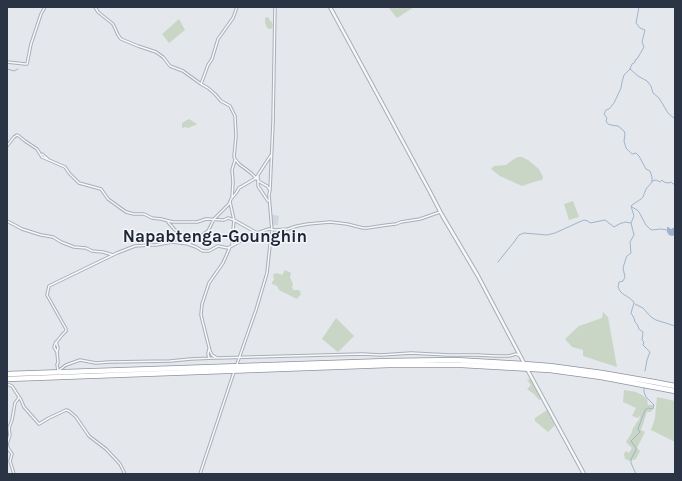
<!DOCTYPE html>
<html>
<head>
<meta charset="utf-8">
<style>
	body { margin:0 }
	#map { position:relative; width:682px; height:481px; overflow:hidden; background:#e4e7ec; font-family:Karla,sans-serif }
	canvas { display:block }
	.frame { position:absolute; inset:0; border:8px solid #2b3445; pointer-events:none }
</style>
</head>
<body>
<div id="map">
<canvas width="682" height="481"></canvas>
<div class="frame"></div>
</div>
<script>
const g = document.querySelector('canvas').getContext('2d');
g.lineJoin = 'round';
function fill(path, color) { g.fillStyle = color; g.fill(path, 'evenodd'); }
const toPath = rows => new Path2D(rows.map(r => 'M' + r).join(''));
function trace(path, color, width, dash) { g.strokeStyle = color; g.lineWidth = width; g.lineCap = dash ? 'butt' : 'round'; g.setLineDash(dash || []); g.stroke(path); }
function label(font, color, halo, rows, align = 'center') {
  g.font = font + ' Karla,sans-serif'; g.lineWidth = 3; g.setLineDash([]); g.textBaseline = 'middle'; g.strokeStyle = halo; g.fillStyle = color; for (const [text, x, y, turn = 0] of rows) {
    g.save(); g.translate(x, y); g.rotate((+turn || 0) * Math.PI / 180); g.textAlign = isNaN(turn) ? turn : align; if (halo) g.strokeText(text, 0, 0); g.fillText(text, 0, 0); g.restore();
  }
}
fill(toPath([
	[270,214,279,216,278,225,271,225]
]), '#d2d6de');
fill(toPath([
	[388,7,414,7,397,18],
	[266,17,269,18,270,21,272,22,273,26,271,29,269,29,267,28,265,23,265,19],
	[179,19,185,30,169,43,162,34],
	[189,119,197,124,196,125,190,127,189,128,185,127,183,128,182,128,182,123],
	[518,157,522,157,528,160,539,169,543,177,542,180,537,181,522,186,500,176,491,169,494,166,506,165,514,159],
	[573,201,579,217,569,220,564,204],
	[285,270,291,273,290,277,293,284,292,287,293,290,299,290,300,291,301,294,297,299,279,290,277,286,272,284,272,282,274,280,273,275,274,274,277,273,282,275],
	[603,312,608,317,617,367,583,356,583,350,572,347,565,339,579,326,602,318],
	[336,318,354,336,338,352,322,339],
	[530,379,532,381,542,398,541,399,539,400,534,394,527,389,531,385,527,380],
	[624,390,636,392,642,395,647,399,648,405,654,405,651,412,647,412,641,430,645,432,637,448,640,451,636,459,630,461,625,459,624,454,626,451,629,453,632,448,626,442,632,432,633,428,635,426,636,423,639,420,640,415,638,418,632,416,636,408,623,402],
	[657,397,675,401,675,442,651,430,655,418],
	[547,410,555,425,548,432,535,421,535,418]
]), '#c9d6c5');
fill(toPath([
	[667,227,668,227,671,229,675,227,675,235,672,236,669,235,667,232]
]), '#9fb4cc');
trace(toPath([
	[639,7,636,23,640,28,645,30,642,42,644,47,637,59,635,60,635,62,634,63,632,64,630,69,624,75,622,82,621,88,614,103,609,109,606,110,604,114,607,118,606,121,608,124,611,125,618,126,624,131,625,134,624,141,626,148,632,154,636,153,639,156,646,169,650,171,652,177,652,182,646,189,643,197,641,199,632,205,631,206,634,216,631,223,634,235,630,242,631,253,627,256,626,258,623,268,625,277,623,281,619,282,618,287,620,291,623,294,628,297,633,301,634,303,631,313,634,318,635,322,637,324,639,329,643,332,642,340,644,342,643,345,650,352,647,360,645,371],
	[7,69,14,71,18,69],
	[630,69,638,76,647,81,651,86,653,93,659,98,668,113,675,119],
	[652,181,656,180,660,182,662,180,664,182,668,183,671,182,673,184,675,184],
	[632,207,637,210,639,212,646,225,650,229,652,230,661,229,667,230],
	[498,262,514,242,519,235,524,233,547,235,555,233,577,223,584,220,588,221,590,223,605,220,614,227,621,223,623,223,625,222,631,223],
	[635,304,643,308,651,317,656,320,675,326],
	[636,474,631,463,631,459,636,450,636,448,631,441,640,432,638,429,645,410,648,408,653,409,654,405,646,397,644,392,644,388]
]), '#9fb4cc', 1);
const minor = toPath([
	[95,7,98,12,113,24,118,35,121,39,138,46,156,52,163,57,170,66,183,71,201,84,208,88,215,94,221,101,230,106,235,116,236,136,234,157,235,159,239,164,251,173,260,182,267,186,270,190],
	[7,62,25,64,27,64,31,44,41,14,45,7],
	[201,84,208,65,212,59,218,39,233,18,237,7],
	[7,146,14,137,17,135,19,136,25,141,37,149,42,157,65,167,69,173,79,183,101,189,108,199,126,212,134,214,144,214,152,218,161,219,173,222,197,222,206,219,224,220,228,218,234,220,257,233,269,229,275,230,288,229,297,226,308,224,330,222,347,224,363,228,367,228,387,225,396,224,401,222,420,219,440,212],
	[42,154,48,159],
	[258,176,258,186,268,201],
	[232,198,233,182,232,170,235,160],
	[230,202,234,220,232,241,232,246],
	[7,221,22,229,41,235,53,237,61,242,74,247,86,248,92,251,103,252,113,255],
	[168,222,174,229,180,234,185,243],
	[188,244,196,247,203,251,209,251,218,246,228,248,248,237,257,233],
	[230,247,223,263,209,283,202,304,201,315,210,351,212,355,217,358,362,354,381,355,411,353,449,355,477,355,496,356,509,356,516,354,520,356],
	[56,342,58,348,57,352],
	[209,349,208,354,209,358],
	[237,364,256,310,267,273,270,245,272,231,269,195,270,190,273,123,275,7],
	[58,371,57,364,58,363,57,352,54,347,55,344,62,335,66,331,66,329,47,295,49,286,117,253,135,246,150,245,156,245,172,242,189,244,208,231,214,219,229,204,231,199,236,193,239,188,256,178,271,155],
	[58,371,66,365,80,360,96,363,109,362,170,361,191,359,215,358],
	[7,384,12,386,21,400,24,407,39,424,49,418,66,410,69,411,76,417,89,436,106,449,120,464,125,474],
	[14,474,10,461,12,454,8,448,7,444,10,435,9,428,12,420,15,403,18,399,19,397],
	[200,474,234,372]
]);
const tertiary = toPath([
	[330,7,429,190,442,215,478,276,524,363],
	[527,369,584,474]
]);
const trunk = toPath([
	[7,374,388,361,455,360,524,364,550,366,602,373,654,382,675,386],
	[7,379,389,365,462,365,550,370,601,377,675,391]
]);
trace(minor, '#a9aeb7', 3.5);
trace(tertiary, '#a9aeb7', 4.5);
trace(trunk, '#8b94a3', 6);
trace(minor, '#f7f8fa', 1.5);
trace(tertiary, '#f7f8fa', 2.5);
trace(trunk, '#fff', 4.5);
label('bold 17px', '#1d2536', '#f4f6f9', [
	["Napabtenga-Gounghin",215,237]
]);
</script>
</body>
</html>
